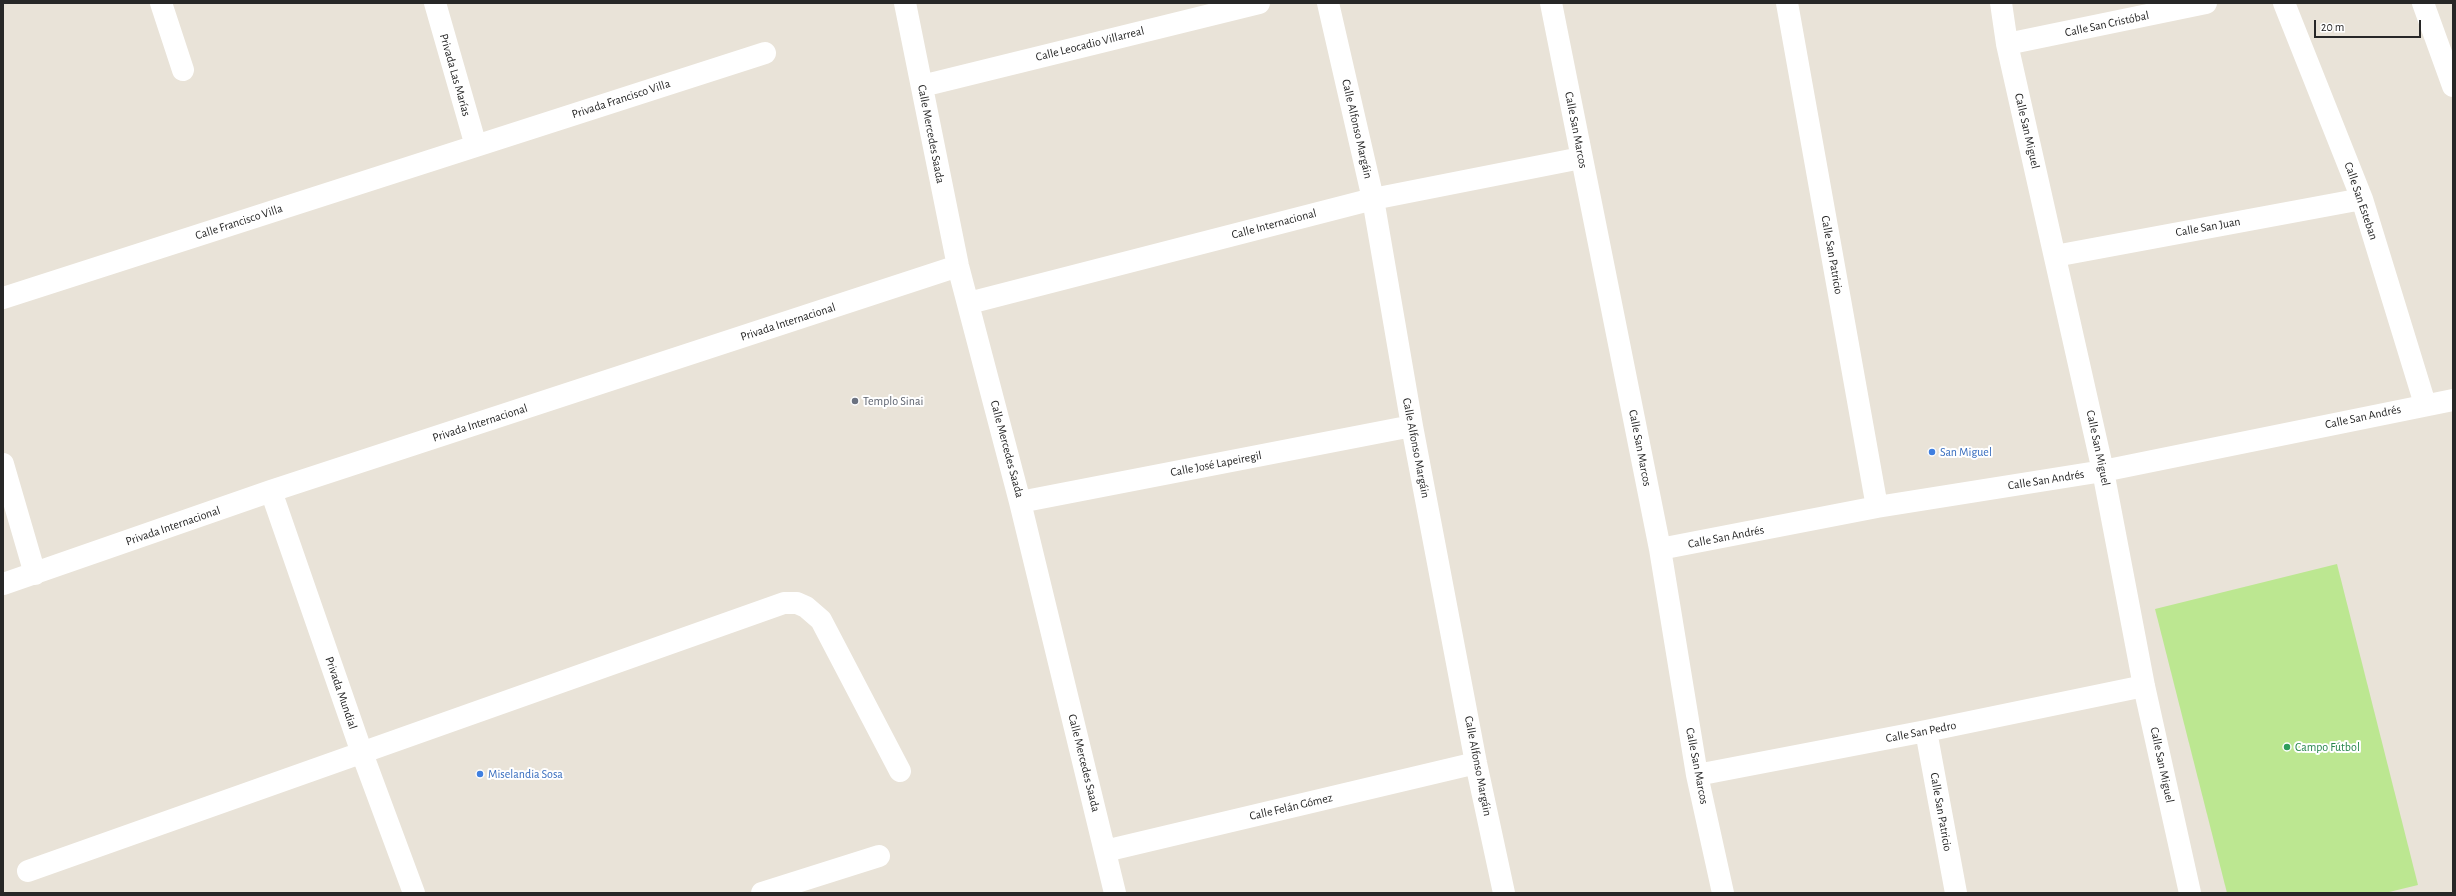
<!DOCTYPE html>
<html>
<head>
<meta charset="utf-8">
<style>
	body { margin:0 }
	#map { position:relative; width:2456px; height:896px; overflow:hidden; background:#e9e3d8; font-family:"Alegreya Sans",sans-serif }
	canvas { display:block }
	.frame { position:absolute; inset:0; border:4px solid #272727; pointer-events:none }
	.scale { position:absolute; left:2314px; top:20px; width:107px; height:18px; box-sizing:border-box; border:2px solid #272727; border-top:0; padding-left:5px; font-size:12px; line-height:14px; white-space:nowrap; color:#272727; -webkit-text-stroke:3px #fff; paint-order:stroke }
</style>
</head>
<body>
<div id="map">
<canvas width="2456" height="896"></canvas>
<div class="frame"></div>
<div class="scale">20 m</div>
</div>
<script>
const g = document.querySelector('canvas').getContext('2d');
g.lineJoin = 'round';
function fill(path, color) { g.fillStyle = color; g.fill(path, 'evenodd'); }
const toPath = rows => new Path2D(rows.map(r => 'M' + r).join(''));
function trace(path, color, width, dash) { g.strokeStyle = color; g.lineWidth = width; g.lineCap = dash ? 'butt' : 'round'; g.setLineDash(dash || []); g.stroke(path); }
function label(font, color, halo, rows, align = 'center') {
  g.font = font + ' "Alegreya Sans",sans-serif'; g.lineWidth = 4; g.setLineDash([]); g.textBaseline = 'middle'; g.strokeStyle = halo; g.fillStyle = color; for (const [text, x, y, turn = 0] of rows) {
    g.save(); g.translate(x, y); g.rotate((+turn || 0) * Math.PI / 180); g.textAlign = isNaN(turn) ? turn : align; if (halo) g.strokeText(text, 0, 0); g.fillText(text, 0, 0); g.restore();
  }
}
fill(toPath([
	[2337,564,2418,885,2385,893,2227,893,2155,609]
]), '#bce791');
trace(toPath([
	[161,3,183,70],
	[435,3,476,146],
	[905,3,958,266,1020,502,1115,893],
	[1328,3,1373,199,1412,426,1476,763,1504,893],
	[1551,3,1660,549,1697,775,1723,893],
	[1787,3,1877,507],
	[2001,3,2007,44,2103,471,2144,686,2190,893],
	[2284,3,2362,199,2425,404],
	[2423,3,2453,86],
	[2007,44,2206,3],
	[922,86,1259,3],
	[2055,256,2362,199],
	[3,298,765,53],
	[969,303,1373,199,1581,158],
	[3,464,35,574],
	[271,491,362,753,414,893],
	[1020,502,1412,426],
	[1660,549,1877,507,2103,471,2453,400],
	[3,584,271,491,958,266],
	[1926,731,1956,893],
	[1697,775,1926,731,2144,686],
	[1105,851,1476,763],
	[28,871,784,603,797,603,806,607,821,620,900,771],
	[762,893,879,856]
]), '#fff', 22);
for (const [x, y, r, color] of [
	[855,401,4,"#6b7280"],
	[1932,452,4,"#3f7fe0"],
	[2287,747,4,"#2e9e5b"],
	[480,774,4,"#3f7fe0"]
]) { const dot = new Path2D(); dot.arc(x, y, r, 0, 2 * Math.PI); g.fillStyle = color; g.fill(dot); trace(dot, '#fff', 1.5); }
label('12px', '#272727', '#fff', [
	["Calle San Cristóbal",2107,24,-12],
	["Calle Leocadio Villarreal",1090,44,-14],
	["Privada Las Marías",455,75,74],
	["Privada Francisco Villa",621,99,-18],
	["Calle Alfonso Margáin",1357,129,77],
	["Calle San Marcos",1576,130,79],
	["Calle San Miguel",2027,131,77],
	["Calle Mercedes Saada",931,134,79],
	["Calle San Esteban",2361,201,71],
	["Calle Francisco Villa",239,222,-18],
	["Calle Internacional",1274,224,-15],
	["Calle San Juan",2208,227,-10],
	["Calle San Patricio",1832,255,80],
	["Privada Internacional",788,322,-18],
	["Calle San Andrés",2363,417,-12],
	["Privada Internacional",480,423,-18],
	["Calle Alfonso Margáin",1416,448,79],
	["Calle San Marcos",1640,448,79],
	["Calle San Miguel",2098,448,78],
	["Calle Mercedes Saada",1007,449,75],
	["Calle José Lapeiregil",1216,464,-11],
	["Calle San Andrés",2046,480,-9],
	["Privada Internacional",173,526,-19],
	["Calle San Andrés",1726,537,-11],
	["Privada Mundial",341,693,71],
	["Calle San Pedro",1921,732,-11],
	["Calle Mercedes Saada",1084,763,76],
	["Calle San Miguel",2162,765,78],
	["Calle Alfonso Margáin",1478,766,79],
	["Calle San Marcos",1697,766,79],
	["Calle Felán Gómez",1291,807,-13],
	["Calle San Patricio",1941,812,80]
]);
label('12px', '#5b616d', '#fff', [
	["Templo Sinai",863,401]
], 'left');
label('12px', '#366cbe', '#fff', [
	["San Miguel",1940,452],
	["Miselandia Sosa",488,774]
], 'left');
label('12px', '#27864d', '#fff', [
	["Campo Fútbol",2295,747]
], 'left');
</script>
</body>
</html>
